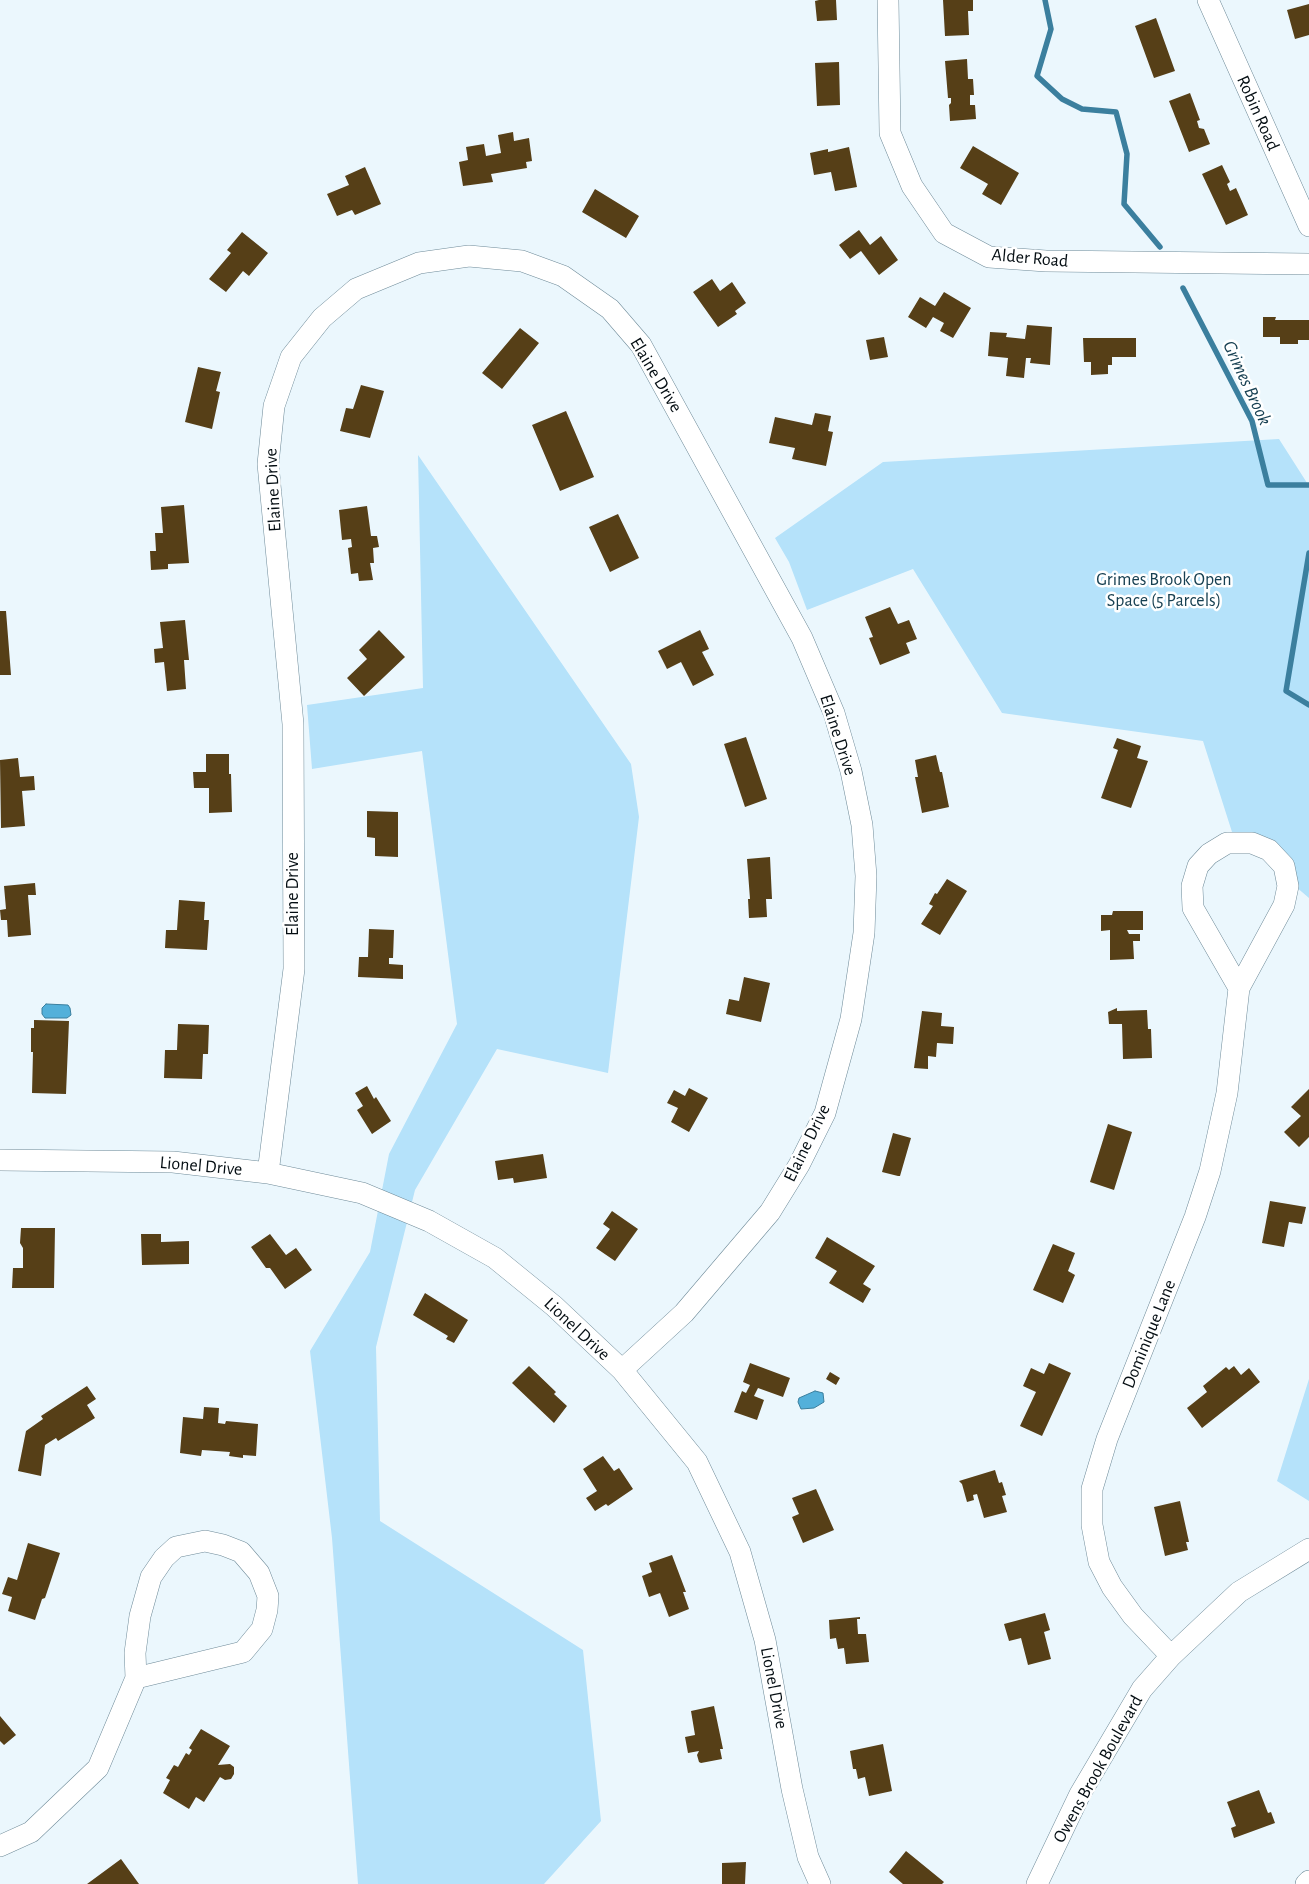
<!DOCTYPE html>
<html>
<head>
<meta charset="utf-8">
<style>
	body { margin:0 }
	canvas { display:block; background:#ebf7fd }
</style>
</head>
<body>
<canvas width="1309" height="1884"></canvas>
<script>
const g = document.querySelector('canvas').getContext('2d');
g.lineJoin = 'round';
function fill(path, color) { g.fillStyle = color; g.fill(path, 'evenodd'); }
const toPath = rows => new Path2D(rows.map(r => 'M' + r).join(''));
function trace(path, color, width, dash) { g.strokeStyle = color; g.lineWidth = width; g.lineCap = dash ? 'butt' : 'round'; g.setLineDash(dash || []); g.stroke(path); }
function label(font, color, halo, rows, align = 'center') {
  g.font = font + ' "Alegreya Sans",sans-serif'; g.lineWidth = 5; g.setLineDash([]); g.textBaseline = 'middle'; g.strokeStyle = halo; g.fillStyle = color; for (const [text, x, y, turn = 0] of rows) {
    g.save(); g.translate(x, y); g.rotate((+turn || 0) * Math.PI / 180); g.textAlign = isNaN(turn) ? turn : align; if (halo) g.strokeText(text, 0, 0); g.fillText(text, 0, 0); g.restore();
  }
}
fill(toPath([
	[1279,439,1309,486,1309,898,1232,832,1203,741,1002,713,913,569,807,610,789,562,775,538,883,462],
	[418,455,631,764,639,817,608,1073,497,1049,415,1190,376,1347,380,1521,583,1650,601,1821,544,1884,358,1884,332,1538,310,1351,370,1252,389,1154,457,1024,422,751,312,769,307,705,423,688],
	[1309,1379,1309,1501,1277,1481]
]), '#b5e2fa');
const water = toPath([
	[46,1004,68,1005,70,1008,71,1015,67,1018,45,1018,42,1014,42,1008,46,1004],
	[815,1391,823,1393,824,1402,814,1408,801,1409,798,1402,799,1398,815,1391]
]);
fill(water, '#53b0da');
trace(water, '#3b7f9e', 1);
trace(toPath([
	[1045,0,1051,29,1037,76,1062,99,1082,109,1116,112,1127,154,1124,204,1160,247],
	[1183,288,1252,421,1268,485,1309,485],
	[1309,553,1286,691,1309,705]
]), '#3b7f9e', 5.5);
fill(toPath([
	[819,0,836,0,837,20,817,21,815,1],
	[943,0,973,0,973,11,968,11,969,35,945,36],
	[1309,4,1309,35,1295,39,1287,10],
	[1156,18,1175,71,1154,78,1135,26],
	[967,59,968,79,973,79,974,95,970,95,970,105,975,105,976,119,950,121,949,105,951,103,951,98,948,98,945,61],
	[839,62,840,105,817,106,815,63],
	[1190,93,1200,120,1197,121,1199,128,1204,129,1210,144,1189,152,1169,101],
	[513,132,514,141,529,138,532,161,526,162,527,168,491,174,493,182,463,186,459,162,468,160,466,147,484,144,486,156,501,153,498,135],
	[973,146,1019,173,1001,205,982,194,988,184,960,168],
	[849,147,857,187,835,191,831,172,814,175,810,153,828,149,828,152],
	[1222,165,1230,182,1227,184,1230,191,1236,188,1248,215,1226,225,1202,174],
	[365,167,381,204,355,215,352,210,337,216,327,194,349,185,345,176],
	[595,189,639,216,626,238,582,212],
	[859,230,870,245,881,236,898,260,879,275,861,251,850,259,839,245],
	[242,232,268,253,249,276,243,271,226,292,209,279,231,253,227,250],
	[712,279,720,291,732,282,746,303,735,311,737,314,718,327,693,292],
	[944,292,971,308,953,338,940,331,944,323,933,317,926,328,908,317,920,297,935,306],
	[1263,317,1276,317,1275,320,1309,320,1309,340,1298,340,1298,344,1280,344,1280,337,1263,337],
	[1027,325,1052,327,1050,365,1030,363,1031,358,1026,358,1024,378,1006,376,1008,358,988,356,990,332,1007,333,1006,337,1025,339],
	[520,328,539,343,502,389,482,373],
	[884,337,888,357,870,360,866,340],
	[1083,338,1136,338,1136,357,1112,357,1112,365,1108,365,1108,374,1091,375,1091,362,1084,362],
	[198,367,221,372,216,391,220,392,212,429,185,422],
	[361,385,384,391,370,438,340,431,346,408,353,409],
	[566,411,594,477,560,491,532,425],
	[815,413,831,416,828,431,833,432,826,466,792,459,795,448,769,443,775,417,812,425],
	[184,505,189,563,168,564,168,569,151,570,150,551,156,551,155,533,163,533,161,507],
	[367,506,371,536,377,536,379,547,373,548,374,563,370,563,373,580,359,581,358,573,351,574,348,548,352,547,351,539,342,540,339,510],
	[618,514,639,558,610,572,589,527],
	[890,607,898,624,909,620,917,639,906,643,910,653,880,665,869,638,873,637,865,617],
	[0,611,6,611,11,675,0,675],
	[185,620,189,660,184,660,186,689,167,691,164,662,155,663,154,649,163,648,160,622],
	[379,630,405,657,364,696,347,678,367,659,359,650],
	[700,630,709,649,702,652,714,675,693,686,681,662,667,669,658,651],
	[746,737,767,799,745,807,724,744],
	[1117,738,1141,746,1137,758,1148,761,1131,808,1101,798,1118,750,1113,748],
	[206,754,229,754,229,774,231,774,232,812,209,813,209,788,194,788,193,772,206,772],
	[936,755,940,772,942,772,949,807,922,813,915,777,918,777,915,760],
	[18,758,20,777,34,776,35,790,22,791,25,826,1,828,0,760],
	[367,811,398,812,398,857,375,856,375,838,367,837],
	[770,857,772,899,766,899,767,917,749,918,748,899,750,899,747,859],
	[947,879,967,891,940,935,921,924,933,906,929,904,935,893,937,894],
	[35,883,36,895,28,895,31,935,8,937,7,920,1,920,0,910,6,909,4,886],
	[179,900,205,902,204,920,209,920,207,950,165,948,166,930,177,930],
	[1113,911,1143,911,1143,930,1127,930,1129,934,1140,934,1140,941,1133,941,1134,959,1110,960,1110,930,1101,931,1101,915,1112,915],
	[369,929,394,930,393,958,389,958,389,964,403,965,403,979,358,977,359,957,368,957],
	[744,977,770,983,761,1022,726,1014,729,999,739,1001],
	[1117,1008,1117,1011,1147,1010,1148,1029,1151,1029,1152,1058,1123,1059,1122,1024,1109,1024,1108,1012],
	[922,1011,942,1013,941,1026,954,1027,953,1044,937,1043,936,1057,928,1056,928,1069,914,1068],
	[34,1020,69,1021,66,1094,32,1093,33,1052,31,1052,31,1028,34,1028],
	[178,1024,209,1025,208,1054,203,1054,202,1079,164,1078,165,1050,177,1050],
	[367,1086,374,1099,376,1097,391,1121,372,1134,357,1110,363,1106,355,1093],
	[689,1088,708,1098,689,1132,671,1122,678,1108,667,1103,674,1090,685,1096],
	[1309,1089,1309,1137,1299,1147,1284,1132,1301,1116,1291,1107],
	[1108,1124,1132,1132,1114,1190,1090,1182],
	[893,1133,911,1138,900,1176,898,1176,882,1172],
	[543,1154,547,1178,514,1183,513,1178,498,1180,495,1161],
	[1270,1201,1306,1207,1302,1224,1289,1222,1284,1247,1262,1243],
	[612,1211,638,1229,615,1261,596,1248,610,1229,603,1224],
	[21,1228,55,1228,54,1288,12,1288,13,1268,23,1268,23,1248,20,1243],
	[141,1234,161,1234,161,1242,189,1241,189,1264,142,1265],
	[270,1234,286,1255,296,1248,312,1270,285,1289,270,1268,266,1268,251,1247],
	[827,1237,875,1266,863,1284,871,1289,863,1303,829,1283,837,1271,815,1258],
	[1053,1244,1075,1253,1068,1271,1075,1275,1063,1303,1033,1290],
	[425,1293,468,1320,454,1343,446,1339,448,1336,413,1315],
	[750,1363,790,1378,783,1397,758,1388,754,1396,764,1400,757,1420,734,1412,742,1391,746,1393,750,1385,743,1382],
	[1049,1363,1071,1373,1042,1436,1020,1426,1036,1392,1023,1386,1031,1368,1044,1374],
	[529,1366,556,1392,554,1394,567,1406,554,1423,512,1383],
	[1234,1366,1241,1375,1249,1368,1260,1382,1202,1428,1187,1408,1207,1392,1203,1386,1226,1367,1229,1370],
	[830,1372,840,1378,836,1385,826,1379],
	[87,1386,96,1399,87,1405,95,1418,58,1441,56,1438,45,1445,41,1476,18,1471,26,1431,43,1419,41,1416],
	[204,1407,219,1408,218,1423,225,1424,226,1421,258,1424,256,1456,243,1455,243,1458,229,1456,230,1452,202,1450,201,1456,180,1453,183,1417,203,1419],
	[603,1456,614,1471,619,1468,633,1489,608,1506,606,1504,595,1511,586,1498,597,1491,583,1469],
	[995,1470,999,1483,1002,1482,1006,1495,1002,1496,1007,1512,984,1518,977,1494,973,1495,974,1500,967,1502,962,1484,959,1481],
	[816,1489,834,1530,803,1543,792,1517,799,1514,792,1498],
	[1180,1501,1189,1542,1186,1542,1188,1550,1165,1556,1154,1507],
	[28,1543,60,1553,45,1598,42,1599,35,1620,8,1611,12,1597,2,1594,8,1577,17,1580],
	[672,1555,686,1592,683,1592,689,1609,669,1617,660,1593,649,1597,642,1576,652,1572,649,1563],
	[1045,1613,1050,1630,1044,1632,1051,1659,1028,1665,1021,1638,1009,1641,1004,1624],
	[860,1617,860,1619,857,1619,858,1634,866,1634,869,1662,846,1664,844,1648,838,1649,836,1638,830,1639,829,1620],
	[714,1706,723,1749,720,1749,722,1759,701,1763,699,1762,697,1755,699,1751,688,1753,685,1737,695,1735,691,1711],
	[0,1716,16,1735,4,1745,0,1741],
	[201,1729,230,1746,218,1765,230,1764,234,1767,234,1774,231,1779,225,1780,220,1777,204,1802,196,1797,189,1809,163,1793,170,1780,166,1778,174,1765,178,1767,186,1753,189,1755,192,1750,189,1748],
	[883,1744,892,1791,869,1796,865,1777,858,1779,856,1769,853,1769,850,1751],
	[1259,1790,1268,1813,1271,1812,1275,1823,1234,1838,1231,1828,1236,1826,1227,1802],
	[906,1851,944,1882,942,1884,903,1884,889,1872],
	[121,1859,139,1884,87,1884],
	[746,1862,745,1884,722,1884,722,1863]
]), '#563f17');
const street = toPath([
	[888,0,890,133,912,186,944,233,989,257,1046,261,1309,264],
	[1208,0,1309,226],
	[0,1160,173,1162,268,1173,362,1193,429,1221,495,1258,554,1306,622,1370,697,1462,740,1552,765,1640,792,1789,808,1857,820,1884],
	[268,1173,294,969,293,724,268,464,274,406,291,357,322,318,356,289,419,263,469,256,522,261,563,276,610,309,641,345,802,638,834,713,851,771,862,825,866,876,864,933,851,1019,825,1113,799,1165,770,1212,684,1313,622,1370],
	[1171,1656,1133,1616,1112,1587,1099,1562,1092,1525,1092,1489,1107,1439,1195,1217,1210,1171,1227,1093,1239,988,1284,905,1288,886,1284,866,1269,850,1252,843,1227,843,1209,854,1198,866,1192,886,1193,908,1239,988],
	[0,1846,31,1832,98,1768,136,1678,135,1653,140,1616,151,1577,164,1558,176,1547,205,1541,223,1545,241,1552,259,1573,268,1596,267,1610,262,1629,243,1652,136,1678],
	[1037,1884,1080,1794,1142,1689,1171,1656,1239,1592,1309,1549],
	[1306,1884,1309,1881]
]);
trace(street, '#6f8b99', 22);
trace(street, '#fff', 21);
label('18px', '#040d12', '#fff', [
	["Robin Road",1258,113,66],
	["Alder Road",1030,258,5],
	["Elaine Drive",656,375,59],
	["Elaine Drive",273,490,-93],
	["Elaine Drive",838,735,72],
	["Elaine Drive",293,894,-90],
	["Elaine Drive",807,1143,-64],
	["Lionel Drive",201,1166,5],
	["Lionel Drive",577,1329,43],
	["Dominique Lane",1149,1334,-68],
	["Lionel Drive",774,1688,79],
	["Owens Brook Boulevard",1098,1769,-61]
]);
label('18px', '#174052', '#fff', [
	["Grimes Brook Open",1164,580],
	["Space (5 Parcels)",1164,601]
]);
label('italic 19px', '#184153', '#fff', [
	["Grimes Brook",1247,383,65]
]);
</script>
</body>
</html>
